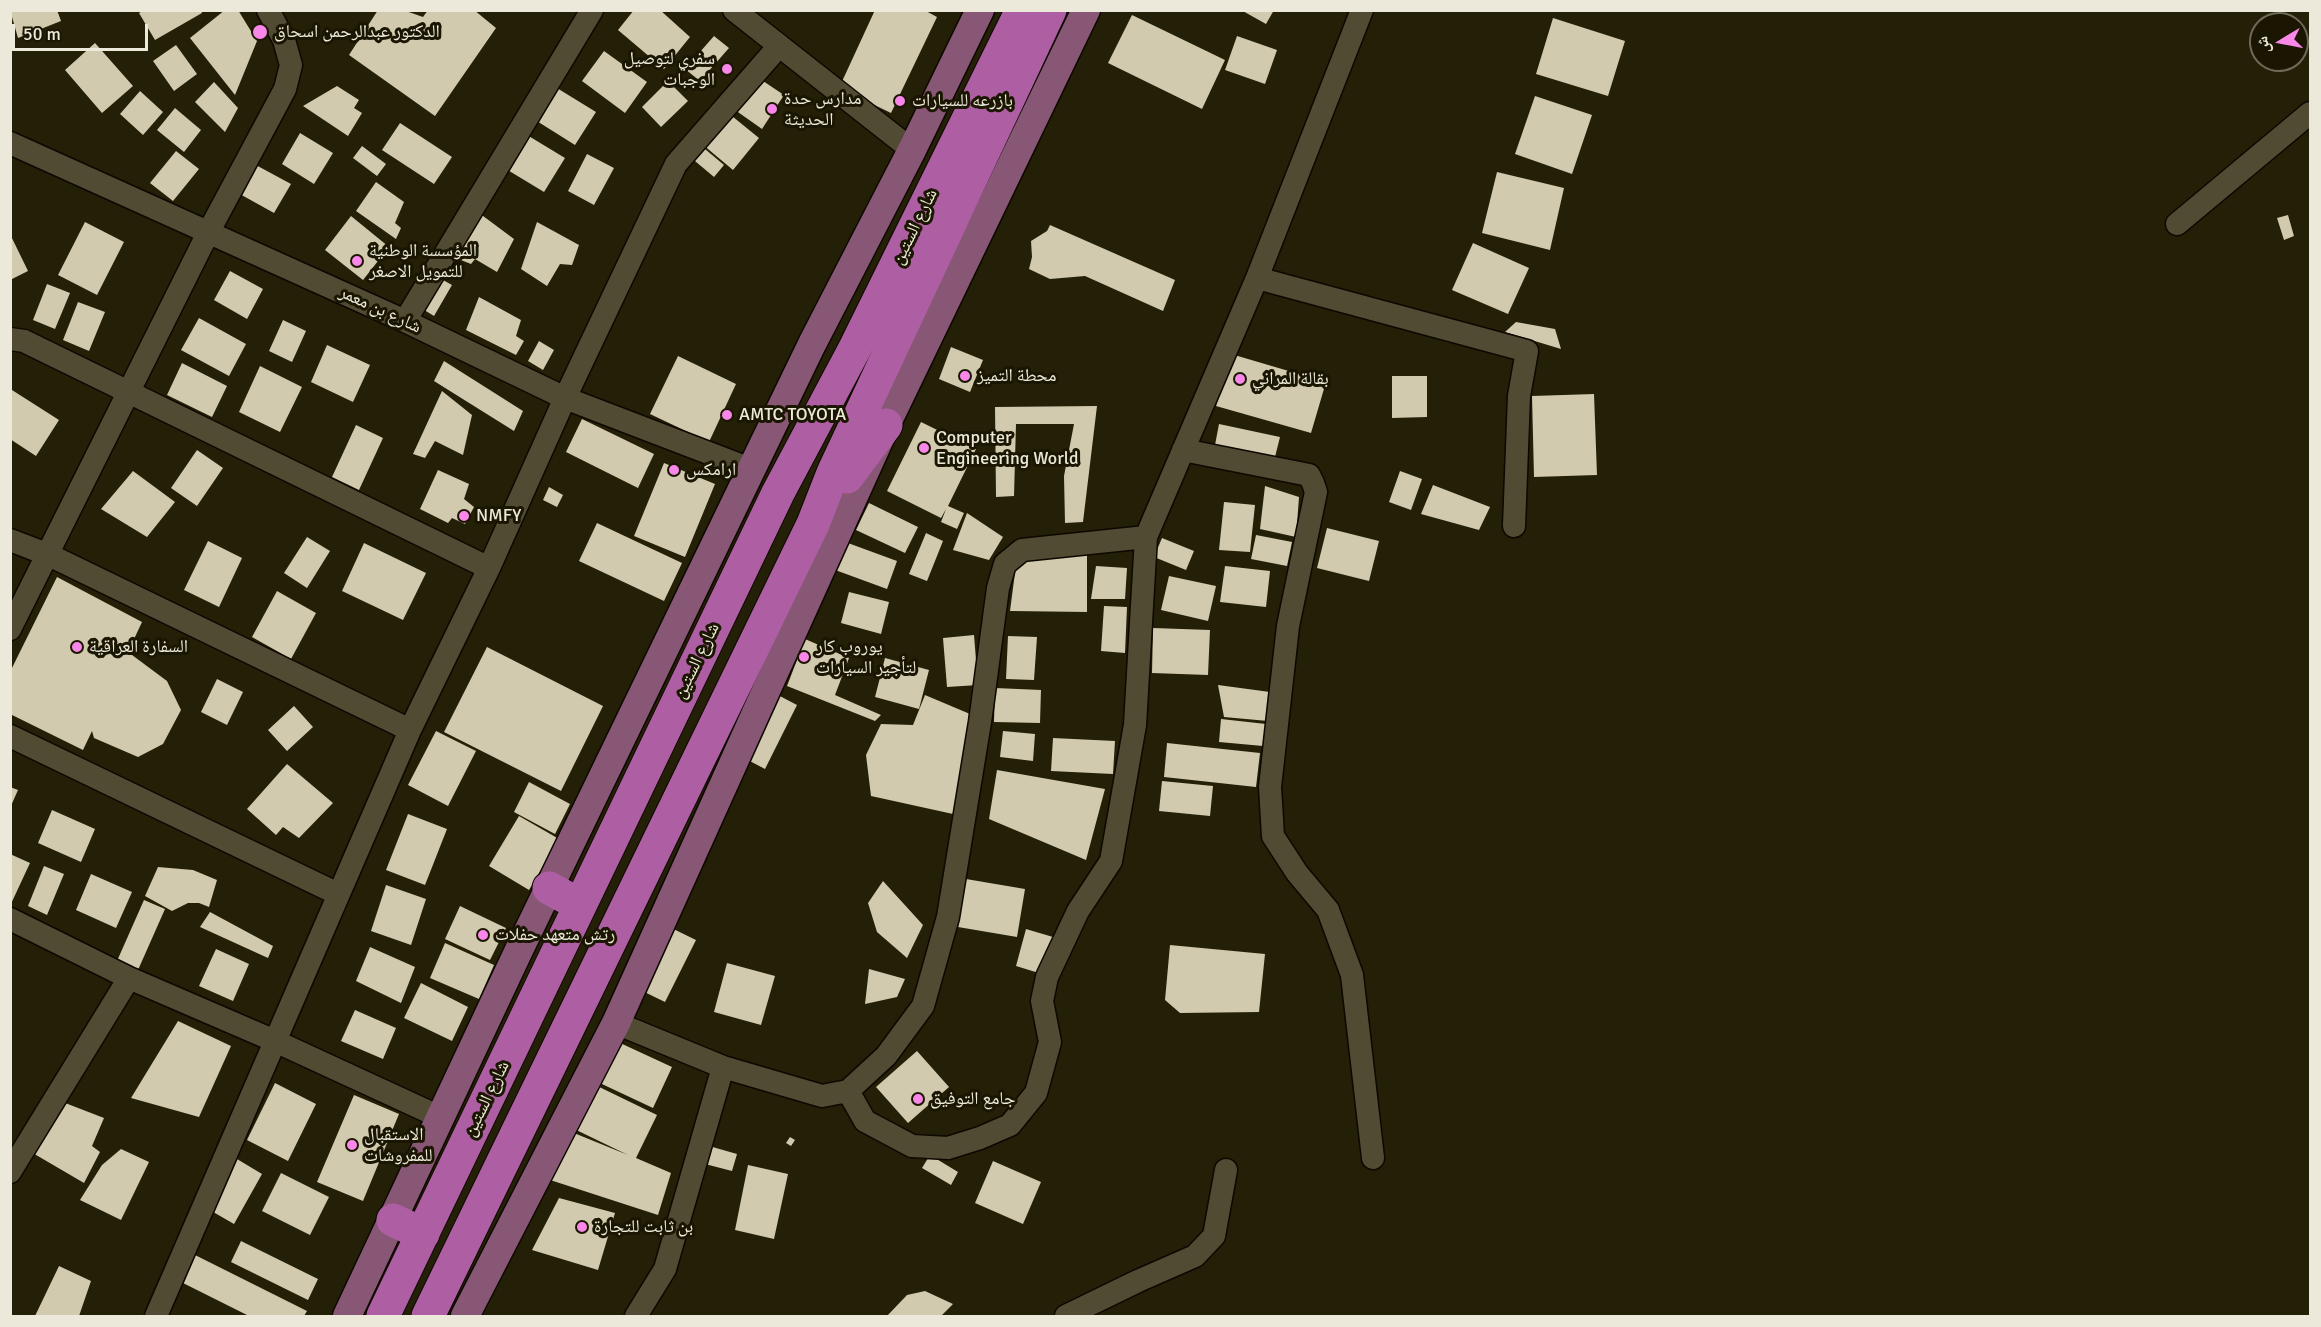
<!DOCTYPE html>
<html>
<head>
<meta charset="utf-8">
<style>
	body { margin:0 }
	#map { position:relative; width:2321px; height:1327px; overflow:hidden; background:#241f07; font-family:Signika,"Noto Naskh Arabic",sans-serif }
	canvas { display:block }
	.frame { position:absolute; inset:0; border:12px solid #ece9db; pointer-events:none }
	.north { position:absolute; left:2249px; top:12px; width:60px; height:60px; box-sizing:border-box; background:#1b1601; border:2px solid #6f6a58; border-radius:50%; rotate:260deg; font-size:16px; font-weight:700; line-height:24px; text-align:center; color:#ece9db }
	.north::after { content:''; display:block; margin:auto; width:21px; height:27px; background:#f987e9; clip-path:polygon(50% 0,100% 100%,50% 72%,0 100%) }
	.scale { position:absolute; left:12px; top:24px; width:136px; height:27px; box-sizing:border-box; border:3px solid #ece9db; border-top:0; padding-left:8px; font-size:18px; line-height:21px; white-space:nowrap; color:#ece9db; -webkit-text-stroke:4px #1b1601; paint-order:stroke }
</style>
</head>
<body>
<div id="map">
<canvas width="2321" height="1327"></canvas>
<div class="frame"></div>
<div class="north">ش</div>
<div class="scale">50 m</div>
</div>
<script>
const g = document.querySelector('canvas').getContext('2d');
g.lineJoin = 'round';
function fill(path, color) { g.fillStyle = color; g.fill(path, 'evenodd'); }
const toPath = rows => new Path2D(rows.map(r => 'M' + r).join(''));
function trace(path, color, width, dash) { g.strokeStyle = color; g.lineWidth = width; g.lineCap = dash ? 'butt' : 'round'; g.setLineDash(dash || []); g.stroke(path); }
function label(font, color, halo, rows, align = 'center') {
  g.font = font + ' Signika,"Noto Naskh Arabic",sans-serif'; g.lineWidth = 6; g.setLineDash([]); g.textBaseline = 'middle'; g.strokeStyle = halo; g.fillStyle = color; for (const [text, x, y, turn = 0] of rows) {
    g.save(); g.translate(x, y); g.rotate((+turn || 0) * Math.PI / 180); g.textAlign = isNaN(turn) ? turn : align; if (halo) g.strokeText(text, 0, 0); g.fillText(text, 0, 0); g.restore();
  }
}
fill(toPath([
	[10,10,57,10,61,21,18,38],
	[144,10,201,10,202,13,155,40,139,13],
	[225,10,238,10,257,41,235,95,190,38],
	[378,10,403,10,423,17,428,10,474,10,496,28,435,116,349,55],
	[634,10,660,10,690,37,664,69,618,30],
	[875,10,924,10,937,17,891,113,839,88],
	[1241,10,1274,10,1266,24],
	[1132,15,1225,60,1202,109,1108,63],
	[1553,18,1625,41,1608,96,1536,74],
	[714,36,729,48,700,81,685,69],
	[1237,36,1277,50,1265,84,1225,70],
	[95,43,133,86,102,113,65,70],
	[176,45,197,74,174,91,153,61],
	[604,51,647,82,625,113,582,81],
	[757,77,784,95,762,129,735,110],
	[668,81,688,101,661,127,642,107],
	[214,82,238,108,225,132,195,102],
	[552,85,596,112,575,145,532,118],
	[337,86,359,100,354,108,362,113,348,136,303,106],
	[140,91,163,112,143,135,120,114],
	[1535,96,1592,115,1572,174,1515,154],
	[175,108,201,130,184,152,157,130],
	[727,112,759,138,733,170,702,144],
	[400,123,452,157,434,184,382,150],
	[300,133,333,153,314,184,282,164],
	[527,135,565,158,544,192,506,169],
	[699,144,724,165,714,177,689,156],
	[362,146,386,164,377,176,353,158],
	[176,151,199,169,173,201,150,183],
	[587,154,614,168,594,205,568,191],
	[254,164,291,184,274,213,238,193],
	[1497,172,1564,188,1550,250,1482,233],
	[376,182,404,202,395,223,401,228,396,239,356,211],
	[475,210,514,239,497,272,475,259,471,264,456,258],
	[2288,215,2294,236,2284,240,2277,218],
	[351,216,389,247,363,280,325,250],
	[85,222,124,242,97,295,58,275],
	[537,222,579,245,572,265,560,264,547,286,521,269],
	[1050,225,1175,280,1163,311,1085,276,1050,279,1029,269,1032,257,1031,241,1047,231],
	[10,234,28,271,10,280],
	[1473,243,1529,268,1508,314,1452,290],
	[425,270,452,285,434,316,408,300],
	[230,271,263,289,247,319,214,300],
	[47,284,70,293,55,329,33,320],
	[479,297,521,320,516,336,524,341,516,355,466,330],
	[78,302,105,312,89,351,63,340],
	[199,318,246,344,229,376,181,350],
	[283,320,306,331,292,362,269,351],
	[1516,322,1555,329,1561,349,1505,332],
	[539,341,554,350,543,370,528,361],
	[327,345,370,365,353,402,311,382],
	[951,347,983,360,970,392,939,379],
	[1231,354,1326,382,1311,433,1216,406],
	[678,356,736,384,709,442,650,414],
	[444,361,523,411,514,431,434,381],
	[182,363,227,386,212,417,167,395],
	[260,366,302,387,280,432,239,412],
	[1392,376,1427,376,1427,417,1392,418],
	[12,390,59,420,36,456,10,439],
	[442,391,472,415,463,455,435,441,425,458,413,454],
	[1594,394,1597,475,1534,477,1532,396],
	[1097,406,1083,522,1065,523,1064,476,1074,424,1016,424,1014,496,996,497,995,407],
	[582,419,654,454,638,488,566,452],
	[921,422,976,449,948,506,964,513,957,529,941,522,946,509,941,518,887,491],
	[1219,424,1280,437,1275,457,1215,445],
	[356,425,383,438,359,490,332,477],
	[197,450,223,468,197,506,171,488],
	[664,463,715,484,685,557,634,536],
	[438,470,469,484,464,499,474,507,465,524,452,518,448,523,420,509],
	[133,471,175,502,147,537,101,509],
	[1400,471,1422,479,1411,510,1389,502],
	[1433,485,1490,507,1479,530,1421,514],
	[1265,486,1299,497,1296,537,1260,529],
	[549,487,563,495,557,507,543,500],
	[1224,502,1255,505,1250,552,1219,550],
	[869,503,918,527,905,553,856,530],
	[967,513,1003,537,989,560,953,550],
	[597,523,682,563,664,601,579,561],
	[1327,528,1379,541,1369,581,1317,568],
	[926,533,943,541,927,581,909,574],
	[1256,535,1292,542,1287,566,1251,559],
	[307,537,330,551,307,588,284,573],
	[1162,538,1194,551,1186,570,1154,557],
	[837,539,897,561,887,589,827,567],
	[208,541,242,558,219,607,184,590],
	[364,543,426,573,403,620,342,591],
	[1087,554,1087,612,1010,611,1016,565,1026,561],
	[1096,566,1127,568,1125,599,1091,599],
	[1225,566,1270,571,1266,607,1220,602],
	[1169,576,1216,586,1208,621,1161,610],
	[57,577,142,622,128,652,167,681,181,710,163,744,138,757,94,738,92,731,83,750,10,714,10,672],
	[277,591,316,613,291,659,252,637],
	[849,592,889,602,881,634,841,623],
	[1104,606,1127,607,1125,653,1101,651],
	[1153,628,1210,630,1208,675,1152,673],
	[974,635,978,685,947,687,943,638],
	[1008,636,1037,637,1034,680,1006,679],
	[805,639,849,658,835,695,881,715,875,721,787,686],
	[487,647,603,706,561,791,444,732],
	[885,658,929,670,919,709,875,697],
	[217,679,243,692,227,725,201,712],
	[1218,685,1270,692,1268,721,1224,717],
	[995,688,1041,690,1040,723,994,722],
	[776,694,797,705,765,769,744,758],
	[925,695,970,714,953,814,871,796,866,755,881,724,913,725],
	[294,706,313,727,287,751,268,730],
	[1221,719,1266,724,1263,746,1219,742],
	[436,731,476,751,448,806,408,785],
	[1003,731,1035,734,1033,761,1000,757],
	[1053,738,1115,741,1113,774,1051,771],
	[1167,743,1260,753,1256,787,1164,777],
	[287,764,333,803,299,838,283,827,276,835,247,809],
	[997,770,1105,789,1086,860,989,819],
	[1162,781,1213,786,1210,816,1159,811],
	[529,782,570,804,555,834,514,812],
	[10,787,18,790,10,808],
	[52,810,95,829,81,862,38,843],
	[408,814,447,829,425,885,386,870],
	[519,816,559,839,529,890,489,866],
	[10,854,30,863,10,906],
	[44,866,64,874,47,915,28,906],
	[158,867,193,870,217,880,209,907,199,903,188,903,172,911,145,896],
	[91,874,132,892,116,928,76,910],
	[966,879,1025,889,1017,937,958,927],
	[883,881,923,925,907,958,877,932,868,903],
	[386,885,426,899,411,945,371,931],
	[144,900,165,909,138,970,117,961],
	[460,906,506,928,490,960,445,939],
	[210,912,273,946,268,958,200,927],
	[659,922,696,940,665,1002,628,984],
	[1026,929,1053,937,1042,974,1016,966],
	[445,943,494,965,479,999,430,978],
	[1170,945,1265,954,1259,1012,1180,1013,1165,1000],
	[370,947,415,967,401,1003,356,981],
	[216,949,249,964,233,1001,199,986],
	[727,963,775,976,761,1025,714,1012],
	[869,969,905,979,897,997,865,1004],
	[421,983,468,1007,452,1041,404,1018],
	[355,1010,396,1028,383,1059,341,1041],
	[178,1021,231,1046,199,1117,131,1098],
	[605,1036,672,1067,653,1108,587,1077],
	[917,1051,949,1087,908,1123,876,1087],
	[589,1082,657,1115,636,1158,671,1173,658,1215,544,1178,569,1131,628,1155,568,1126],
	[275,1083,316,1104,288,1161,247,1140],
	[354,1095,399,1114,363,1201,317,1182],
	[60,1101,104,1118,92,1146,100,1152,84,1183,31,1152],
	[790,1137,795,1140,791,1146,786,1143],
	[709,1146,737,1154,732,1171,705,1164],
	[121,1149,149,1162,121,1220,80,1200,102,1165],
	[930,1155,958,1172,951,1185,922,1168],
	[237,1159,262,1174,234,1224,208,1209],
	[993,1161,1041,1182,1023,1224,975,1203],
	[748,1165,788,1174,774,1239,735,1230],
	[281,1173,329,1197,310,1235,262,1211],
	[559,1198,615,1213,598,1270,532,1250],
	[241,1241,318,1279,308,1300,231,1262],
	[195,1255,307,1311,304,1316,249,1316,181,1282],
	[59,1266,91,1281,79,1316,35,1316],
	[925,1291,953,1304,941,1316,887,1316,907,1295]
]), '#d1caae');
const minor = toPath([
	[734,10,912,150],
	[10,143,405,321,565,398,753,470],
	[2177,224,2310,113],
	[1257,278,1527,351,1519,396,1514,526],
	[405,321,592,10],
	[10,339,24,341,489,568],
	[1183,450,1309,475,1313,483,1316,492,1288,626,1270,787,1273,836,1297,873,1328,910,1352,975,1373,1158],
	[10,540,49,555,410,730],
	[10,629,209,231,285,89,291,65,284,40,268,10],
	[10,736,338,894],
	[10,919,129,978,275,1041,442,1118],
	[616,1023,723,1067,822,1096,848,1091,886,1056,923,1006,948,917,980,722,998,588,1005,564,1022,550,1146,537,1257,278,1362,10],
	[848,1091,865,1121,912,1146,948,1148,980,1138,1010,1125,1036,1093,1050,1042,1042,1001,1047,977,1078,911,1111,861,1135,725,1146,537],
	[10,1172,129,978],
	[156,1316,410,730,489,568,565,398,676,164,779,46],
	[636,1316,665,1269,723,1067],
	[1066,1316,1138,1281,1195,1256,1214,1236,1226,1170]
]);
const major = toPath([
	[347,1316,519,950,812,344,912,150,980,10],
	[465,1316,616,1023,886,425,1086,10]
]);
const highway = toPath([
	[847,477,886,425],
	[549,888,580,905],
	[393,1220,423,1234],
	[383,1316,778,493,854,350,1022,10],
	[428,1316,813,524,833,473,1050,10]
]);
trace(minor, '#0d0800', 25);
trace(major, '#0d0800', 31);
trace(highway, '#0d0800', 35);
trace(minor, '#514b33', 22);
trace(major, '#895776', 28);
trace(highway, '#ae5fa3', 33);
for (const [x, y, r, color] of [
	[260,32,8,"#f987e9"],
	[727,69,6,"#f987e9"],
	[900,101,6,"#f987e9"],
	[772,109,6,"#f987e9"],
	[357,261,6,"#f987e9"],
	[965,376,6,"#f987e9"],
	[1240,379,6,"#f987e9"],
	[727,415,6,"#f987e9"],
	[924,448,6,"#f987e9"],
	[674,470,6,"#f987e9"],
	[464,516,6,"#f987e9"],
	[77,647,6,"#f987e9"],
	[804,657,6,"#f987e9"],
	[483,935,6,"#f987e9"],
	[918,1099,6,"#f987e9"],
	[352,1145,6,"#f987e9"],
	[582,1227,6,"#f987e9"]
]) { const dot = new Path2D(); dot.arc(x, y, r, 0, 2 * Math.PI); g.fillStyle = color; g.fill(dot); trace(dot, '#1b1601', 2); }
label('18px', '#ece9db', '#1b1601', [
	["الدكتور عبدالرحمن اسحاق",274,32],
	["سفري لتوصيل",715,59,"right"],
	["الوجبات",715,80,"right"],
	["مدارس حدة",784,99],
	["الحديثة",784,120],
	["بازرعه للسيارات",912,101],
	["المؤسسة الوطنية",369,251],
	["للتمويل الاصغر",369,272],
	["محطة التميز",977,376],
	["بقالة المراني",1252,379],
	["AMTC TOYOTA",739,415],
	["Computer",936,438],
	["Engineering World",936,459],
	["ارامكس",686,470],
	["NMFY",476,516],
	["السفارة العراقية",89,647],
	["يوروب كار",816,647],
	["لتأجير السيارات",816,668],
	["رتش متعهد حفلات",495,935],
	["جامع التوفيق",930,1099],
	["الاستقبال",364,1135],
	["للمفروشات",364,1156],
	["بن ثابت للتجارة",594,1227]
], 'left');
label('18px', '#ece9db', '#1b1601', [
	["شارع الستين",915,227,-64],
	["شارع بن معمر",380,310,25],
	["شارع الستين",697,661,-64],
	["شارع الستين",487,1099,-64]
]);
</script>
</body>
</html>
